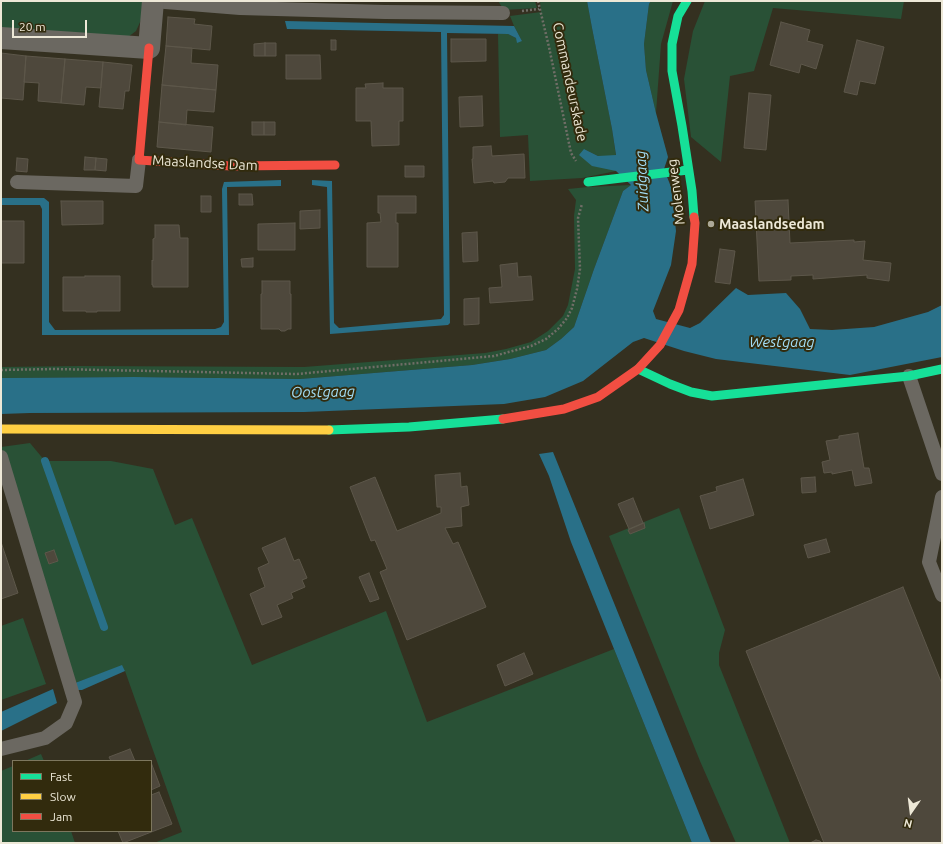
<!DOCTYPE html>
<html>
<head>
<meta charset="utf-8">
<style>
	body { margin:0 }
	#map { position:relative; width:943px; height:844px; overflow:hidden; background:#343020; font-family:Ubuntu,sans-serif }
	canvas { display:block }
	.frame { position:absolute; inset:0; border:2px solid #ede8d7; pointer-events:none }
	.legend { position:absolute; left:12px; top:760px; width:140px; height:72px; box-sizing:border-box; background:#322b0d; border:1px solid #7d775e; margin:0; padding:5px 7px; list-style:none; font-size:12px; color:#ede8d7 }
	.legend li { display:flex; align-items:center; gap:8px; height:20px }
	.legend b { width:20px; border:1px solid #7d775e }
	.north { position:absolute; left:891px; top:792px; width:40px; height:40px; -webkit-text-stroke:3px #322b0d; paint-order:stroke; rotate:194deg; font-size:11px; font-weight:700; line-height:16px; text-align:center; color:#ede8d7 }
	.north::after { content:''; display:block; margin:auto; width:14px; height:18px; background:#ede8d7; clip-path:polygon(50% 0,100% 100%,50% 72%,0 100%) }
	.scale { position:absolute; left:12px; top:20px; width:75px; height:18px; box-sizing:border-box; border:2px solid #ede8d7; border-top:0; padding-left:5px; font-size:12px; line-height:14px; white-space:nowrap; color:#ede8d7; -webkit-text-stroke:3px #322b0d; paint-order:stroke }
</style>
</head>
<body>
<div id="map">
<canvas width="943" height="844"></canvas>
<div class="frame"></div>
<ul class="legend">
<li><b style="height:5px;background:#16e098"></b>Fast</li>
<li><b style="height:5px;background:#ffcf43"></b>Slow</li>
<li><b style="height:5px;background:#f24e42"></b>Jam</li>
</ul>
<div class="north">N</div>
<div class="scale">20 m</div>
</div>
<script>
const g = document.querySelector('canvas').getContext('2d');
g.lineJoin = 'round';
function fill(path, color) { g.fillStyle = color; g.fill(path, 'evenodd'); }
const toPath = rows => new Path2D(rows.map(r => 'M' + r).join(''));
function trace(path, color, width, dash) { g.strokeStyle = color; g.lineWidth = width; g.lineCap = dash ? 'butt' : 'round'; g.setLineDash(dash || []); g.stroke(path); }
function label(font, color, halo, rows, align = 'center') {
  g.font = font + ' Ubuntu,sans-serif'; g.lineWidth = 4; g.setLineDash([]); g.textBaseline = 'middle'; g.strokeStyle = halo; g.fillStyle = color; for (const [text, x, y, turn = 0] of rows) {
    g.save(); g.translate(x, y); g.rotate((+turn || 0) * Math.PI / 180); g.textAlign = isNaN(turn) ? turn : align; if (halo) g.strokeText(text, 0, 0); g.fillText(text, 0, 0); g.restore();
  }
}
fill(toPath([
	[1,1,143,1,141,20,136,31,128,37,1,28],
	[287,1,370,1,370,2],
	[498,1,535,1,537,8,504,10],
	[540,1,587,1,592,28,612,129,616,156,598,156,584,149,616,171,582,178,530,181,528,135,500,137,498,34,508,34,522,41,514,26,510,16,541,12],
	[651,1,673,1,661,44,656,113,646,70,644,44,649,4],
	[705,1,904,1,901,19,773,8,754,71,730,76,721,162,691,137,684,79,693,31],
	[631,185,623,191,594,269,574,327,561,339,546,350,510,359,472,365,300,379,134,377,1,378,1,367,79,366,304,367,485,353,506,349,531,342,548,331,563,316,568,305,575,269,574,216,576,200,568,189,588,187],
	[30,443,45,461,111,461,153,469,175,525,192,518,252,665,386,611,427,722,614,649,692,843,154,843,182,832,125,671,122,666,75,683,1,458,1,447],
	[679,508,725,630,719,653,719,665,790,843,736,843,700,761,609,536],
	[23,618,46,684,1,700,1,626],
	[41,754,44,761,25,761],
	[13,766,13,831,71,831,75,843,1,843,1,771]
]), '#295136');
fill(toPath([
	[587,1,651,1,649,4,644,44,646,70,656,113,668,157,664,169,671,187,676,231,671,265,653,311,656,319,690,328,700,323,736,288,748,295,786,293,800,309,810,329,832,330,874,327,928,312,942,305,942,357,850,375,716,359,684,351,644,338,633,342,583,381,545,397,504,404,304,412,30,413,1,414,1,378,134,377,300,379,472,365,510,359,546,350,561,339,574,327,594,269,623,191,631,185,616,171,592,166,579,155,584,149,598,156,616,155,612,129,592,28],
	[285,21,514,26,522,41,517,43,516,38,508,34,447,33,450,323,448,325,330,334,327,187,312,185,312,180,332,181,334,323,339,328,441,319,444,315,441,32,287,29],
	[281,180,281,186,227,187,229,335,42,335,42,209,40,205,1,205,1,198,44,198,49,202,49,322,55,330,215,329,221,327,224,322,222,189,224,182],
	[553,452,711,843,692,843,571,542,549,476,539,454],
	[122,665,125,671,82,690,77,690,75,683],
	[53,689,57,703,1,731,1,712]
]), '#297088');
trace(toPath([
	[45,461,104,627]
]), '#297088', 8);
const building = toPath([
	[168,17,195,19,194,24,212,26,210,50,166,46,168,17],
	[781,22,810,30,807,41,823,45,816,69,801,64,799,73,770,65,781,22],
	[451,39,486,39,486,61,451,62,451,39],
	[331,40,336,40,336,50,331,50,331,40],
	[857,40,884,47,875,84,860,81,857,95,844,92,857,40],
	[265,43,265,56,254,56,254,44,265,43],
	[265,43,276,43,276,56,265,56,265,43],
	[166,46,192,48,191,63,218,65,216,90,162,85,166,46],
	[1,53,26,56,23,100,1,98,1,53],
	[286,55,320,55,321,79,286,79,286,55],
	[26,56,65,59,61,103,38,101,39,83,24,82,26,56],
	[65,59,103,62,101,88,86,87,84,105,61,103,65,59],
	[103,62,132,65,129,91,125,91,123,109,99,107,103,62],
	[383,83,383,88,403,88,403,121,399,121,399,145,372,146,371,121,356,121,356,88,366,88,365,84,383,83],
	[162,85,216,90,214,112,187,110,186,125,159,122,162,85],
	[749,93,771,95,766,150,744,148,749,93],
	[482,96,483,126,460,127,459,97,482,96],
	[159,122,213,127,211,152,157,147,159,122],
	[252,122,264,122,264,135,252,135,252,122],
	[264,122,275,122,275,135,264,135,264,122],
	[491,146,492,156,524,154,525,178,508,178,505,182,494,183,493,181,474,183,472,159,473,159,473,147,491,146],
	[85,157,96,158,95,170,84,170,85,157],
	[17,158,28,159,27,172,16,171,17,158],
	[96,158,107,159,106,171,95,170,96,158],
	[405,166,424,166,424,177,405,177,405,166],
	[239,194,252,194,253,205,239,205,239,194],
	[201,196,211,196,211,212,201,212,201,196],
	[378,196,416,196,416,213,396,213,396,223,398,223,398,267,367,267,367,223,381,222,380,213,378,213,378,196],
	[788,200,790,243,854,240,854,242,865,241,863,260,891,263,889,281,867,278,867,275,813,279,813,275,791,276,791,280,759,281,755,201,788,200],
	[61,201,103,201,103,224,62,225,61,201],
	[320,210,320,228,300,229,300,211,320,210],
	[1,221,24,221,24,263,1,263,1,221],
	[295,223,295,250,258,250,258,224,295,223],
	[155,225,179,225,180,238,188,238,188,287,153,287,153,285,152,285,152,260,153,261,153,239,155,238,155,225],
	[477,232,478,261,463,262,462,233,477,232],
	[720,249,735,251,730,284,715,282,720,249],
	[253,258,253,267,242,267,241,259,253,258],
	[517,263,518,277,531,276,533,300,490,303,489,288,502,287,500,265,517,263],
	[85,276,120,276,120,311,97,311,97,312,86,312,86,311,63,311,63,277,85,277,85,276],
	[262,281,290,281,290,294,291,294,291,329,288,329,285,331,281,331,279,329,261,329,261,294,262,294,262,281],
	[479,298,479,324,464,325,464,299,479,298],
	[858,433,864,468,869,468,872,483,855,486,852,470,832,474,832,472,824,473,822,462,830,460,826,441,839,439,839,436,858,433],
	[460,473,461,487,467,486,469,505,461,507,462,526,445,528,453,544,458,542,486,607,407,640,380,572,387,569,375,540,371,541,350,487,375,477,397,531,441,513,441,507,437,507,435,475,460,473],
	[815,477,816,492,802,493,801,478,815,477],
	[743,479,754,515,710,529,700,496,717,491,716,487,743,479],
	[633,498,643,523,629,529,618,504,633,498],
	[644,523,645,528,630,534,628,530,644,523],
	[285,538,294,561,299,559,307,578,302,580,305,587,291,593,293,598,277,605,282,617,262,625,250,594,265,587,258,568,269,563,262,548,285,538],
	[826,539,830,552,808,558,804,545,826,539],
	[1,542,18,593,1,599,1,542],
	[54,550,58,561,49,564,45,553,54,550],
	[369,573,379,599,370,602,359,577,369,573],
	[903,587,942,684,942,843,824,843,746,651,903,587],
	[524,653,533,674,505,686,497,665,524,653],
	[130,749,135,761,111,761,109,757,130,749],
	[152,765,160,786,151,790,151,766,152,765],
	[159,792,172,824,123,843,118,831,151,831,151,795,159,792],
	[816,840,820,841,822,843,810,843,816,840]
]);
fill(building, '#4e483c');
trace(building, '#5d574a', 1);
trace(toPath([
	[538,1,549,47,571,153,576,161],
	[522,11,539,9],
	[1,370,54,369,297,374,494,356,531,346,546,339,558,329,567,318,572,308,577,289,580,269,578,218,582,204]
]), '#706e67', 2.5, [2, 2]);
trace(toPath([
	[153,1,240,8,385,12,503,13],
	[17,182,136,186,139,160],
	[909,376,942,474],
	[1,457,75,702,66,723,45,738,1,749],
	[942,497,929,562,942,595]
]), '#6b6861', 14);
trace(toPath([
	[1,38,149,48,153,1]
]), '#6b6861', 22);
trace(toPath([
	[687,1,678,16,672,44,672,71,682,126,692,191,694,217],
	[588,182,688,170],
	[638,369,670,384,691,392,712,396,909,376,942,369],
	[329,430,409,427,503,419]
]), '#16e098', 9);
trace(toPath([
	[1,429,329,430]
]), '#ffcf43', 9);
trace(toPath([
	[149,48,139,160,231,166,335,165],
	[503,419,564,409,598,397,638,369,660,345,679,310,692,264,695,223,694,217]
]), '#f24e42', 9);
for (const [x, y, r, color] of [
	[711,224,4,"#aca897"]
]) { const dot = new Path2D(); dot.arc(x, y, r, 0, 2 * Math.PI); g.fillStyle = color; g.fill(dot); trace(dot, '#322b0d', 1.5); }
label('14px', '#ede8d7', '#322b0d', [
	["Commandeurskade",570,82,78],
	["Maaslandse Dam",205,163,3],
	["Molenweg",676,192,-97]
]);
label('bold 14px', '#ede8d7', '#322b0d', [
	["Maaslandsedam",719,224]
], 'left');
label('italic 15px', '#a2ddf6', '#322b0d', [
	["Zuidgaag",642,181,-93],
	["Westgaag",782,342],
	["Oostgaag",323,392,-1]
]);
</script>
</body>
</html>
